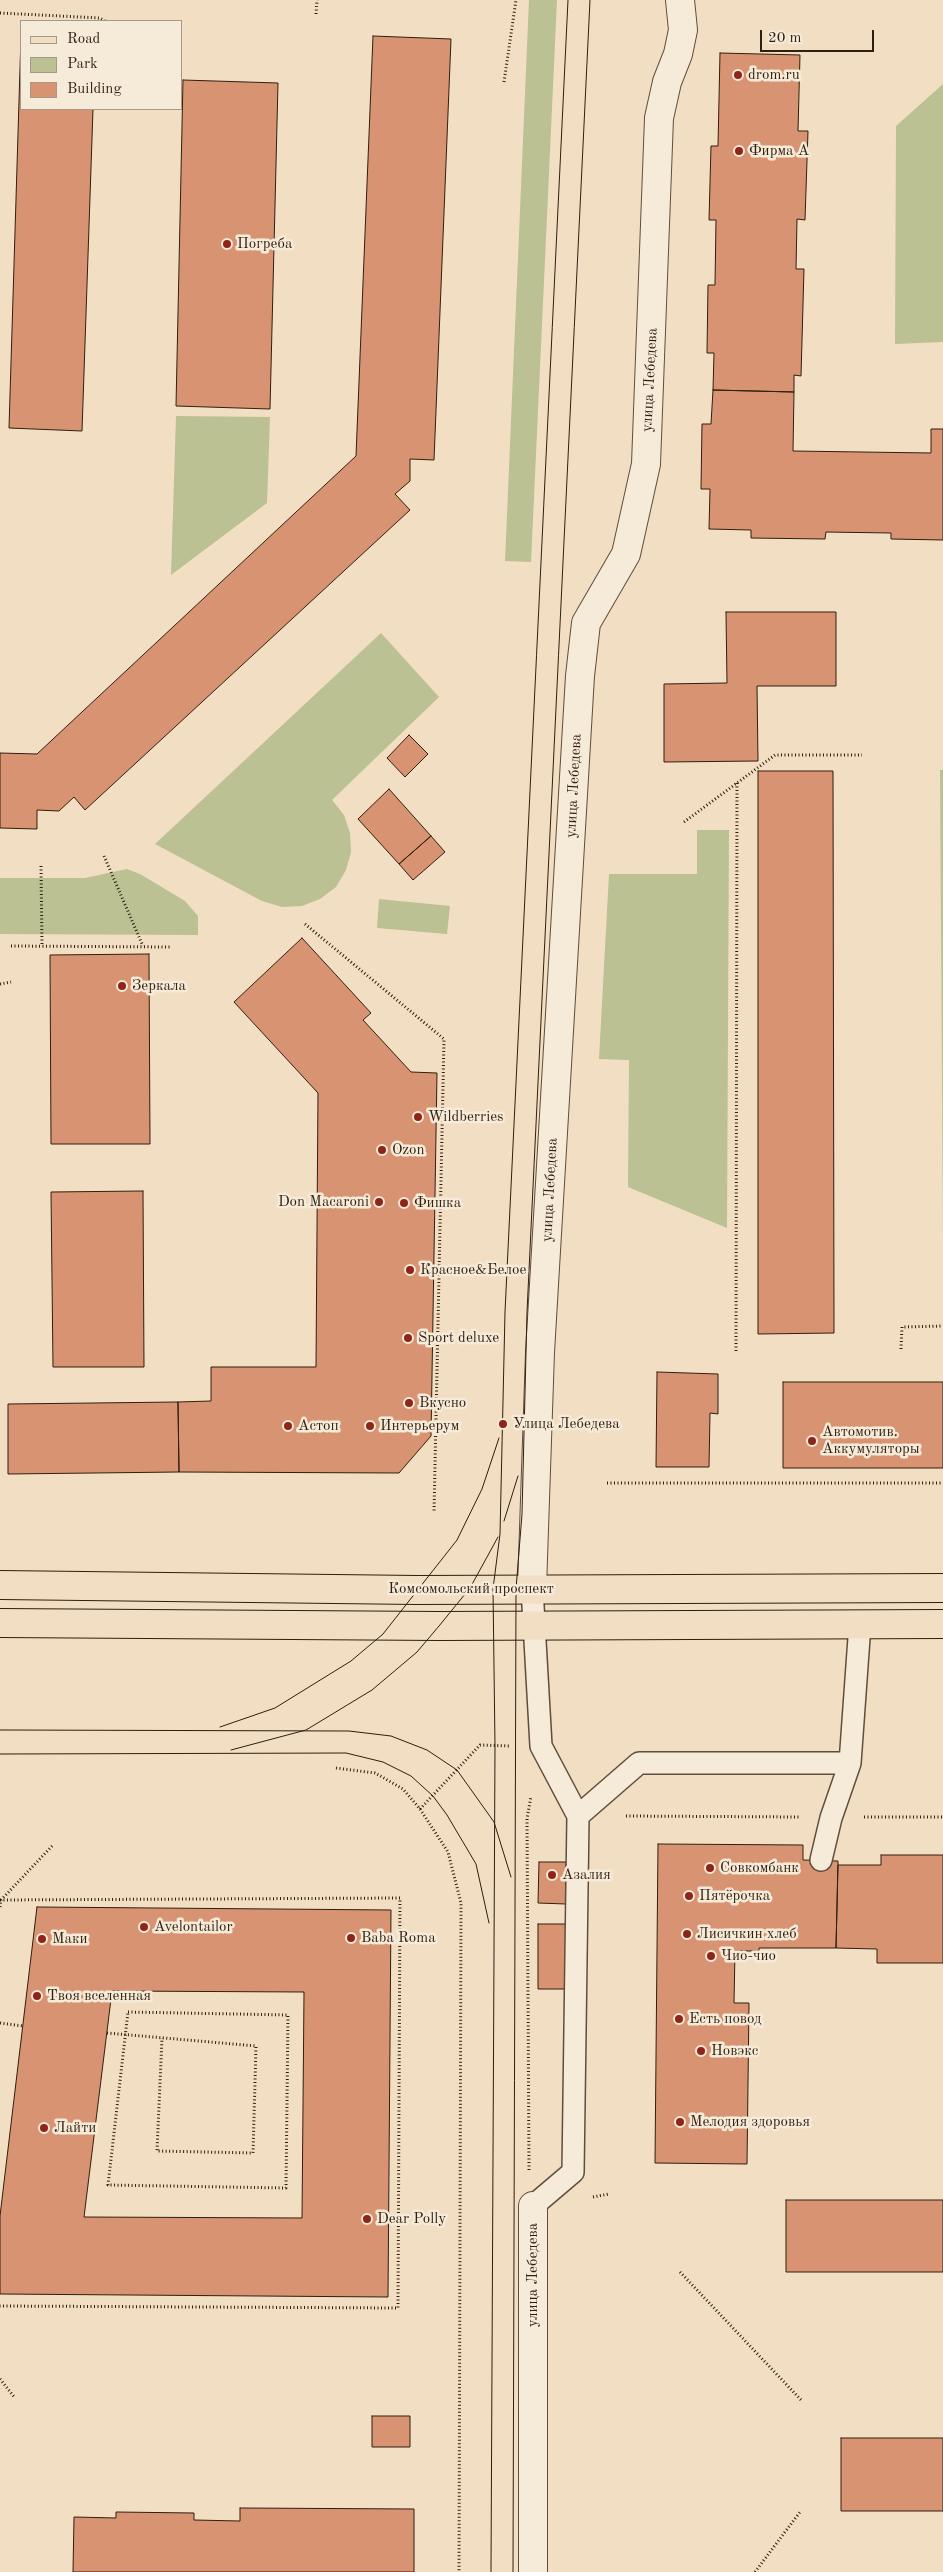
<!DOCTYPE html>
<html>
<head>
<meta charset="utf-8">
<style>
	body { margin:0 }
	#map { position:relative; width:943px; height:2572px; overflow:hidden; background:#f1dec3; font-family:"Old Standard TT",serif }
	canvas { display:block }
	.legend { position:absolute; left:20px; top:20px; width:162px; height:90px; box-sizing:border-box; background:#f6ead8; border:1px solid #a79888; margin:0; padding:6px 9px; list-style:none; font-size:15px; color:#301e0f }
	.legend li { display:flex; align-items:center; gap:10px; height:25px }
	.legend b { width:25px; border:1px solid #a79888 }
	.scale { position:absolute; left:760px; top:30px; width:114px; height:22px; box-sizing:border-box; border:2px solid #301e0f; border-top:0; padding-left:6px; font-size:15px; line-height:18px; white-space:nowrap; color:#301e0f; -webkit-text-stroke:4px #f6ead8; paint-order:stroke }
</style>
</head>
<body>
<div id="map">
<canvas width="943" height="2572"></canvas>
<ul class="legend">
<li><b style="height:6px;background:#f1dec3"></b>Road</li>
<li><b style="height:14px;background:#bbc193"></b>Park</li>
<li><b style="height:14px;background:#d89472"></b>Building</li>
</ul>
<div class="scale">20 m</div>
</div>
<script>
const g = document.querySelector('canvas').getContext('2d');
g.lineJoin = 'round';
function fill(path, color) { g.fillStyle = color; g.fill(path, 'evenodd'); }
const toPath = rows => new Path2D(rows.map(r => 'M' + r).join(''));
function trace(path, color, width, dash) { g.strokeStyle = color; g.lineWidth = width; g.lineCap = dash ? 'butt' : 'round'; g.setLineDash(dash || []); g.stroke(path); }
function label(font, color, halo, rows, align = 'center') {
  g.font = font + ' "Old Standard TT",serif'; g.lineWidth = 5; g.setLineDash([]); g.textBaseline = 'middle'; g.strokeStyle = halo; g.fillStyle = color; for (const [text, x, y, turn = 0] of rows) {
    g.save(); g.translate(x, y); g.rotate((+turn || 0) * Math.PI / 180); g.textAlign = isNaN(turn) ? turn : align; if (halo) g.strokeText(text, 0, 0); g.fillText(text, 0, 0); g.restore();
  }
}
fill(toPath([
	[529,0,557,0,531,562,505,561],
	[943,84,943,342,895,344,896,126],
	[176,416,270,417,267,503,171,575],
	[381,633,439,697,332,800,344,815,350,833,351,852,346,870,336,887,320,899,302,906,282,907,262,901,155,844],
	[940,770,943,770,943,1241],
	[697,830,729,830,727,1228,628,1187,629,1060,599,1059,609,874,697,874],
	[127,869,140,874,185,901,198,916,198,935,0,934,0,878,85,878],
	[379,899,450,906,447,934,377,928]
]), '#bbc193');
const building = toPath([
	[21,36,21,109,93,109,82,431,9,428,21,36],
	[373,36,451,39,434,460,410,459,410,481,395,494,410,510,85,810,74,797,59,811,37,810,37,829,0,828,0,753,37,754,356,456,373,36],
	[720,53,800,55,798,131,808,131,805,220,797,219,796,269,804,269,801,376,794,375,794,392,713,390,714,353,707,353,708,285,715,285,716,220,709,220,711,146,718,146,720,53],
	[183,80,278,83,270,409,176,406,183,80],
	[713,390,794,392,793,451,931,453,931,429,943,429,943,540,891,539,891,533,826,532,825,539,751,538,751,530,709,529,710,489,701,489,702,424,711,424,713,390],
	[726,612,836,612,836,686,757,686,758,761,664,762,664,684,727,683,726,612],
	[409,735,428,754,405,777,387,758,409,735],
	[758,771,833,771,834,1333,758,1334,758,771],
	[389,789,431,836,399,864,358,819,389,789],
	[431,836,445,852,413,880,399,864,431,836],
	[302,938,371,1013,363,1020,411,1072,437,1073,431,1436,399,1473,179,1472,178,1402,211,1401,211,1367,316,1367,318,1093,234,1002,302,938],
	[149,954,150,1144,51,1144,50,955,149,954],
	[143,1191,144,1367,53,1367,51,1192,143,1191],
	[657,1372,718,1374,718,1414,710,1413,709,1467,656,1467,657,1372],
	[783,1382,943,1382,943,1468,783,1468,783,1382],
	[178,1402,179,1472,8,1474,8,1404,178,1402],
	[658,1844,803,1845,803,1860,838,1861,836,1948,759,1948,759,1951,735,1951,734,2003,749,2003,747,2164,655,2163,658,1844],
	[881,1855,943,1855,943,1963,877,1963,877,1949,836,1948,838,1865,881,1865,881,1855],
	[539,1862,566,1862,566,1904,538,1903,539,1862],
	[37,1907,391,1910,388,2297,0,2294,0,2216,37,1907],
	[112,1991,304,1992,302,2218,84,2217,112,1991],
	[538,1924,567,1924,567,1989,538,1989,538,1924],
	[786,2200,943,2200,943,2272,786,2272,786,2200],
	[372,2416,410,2416,410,2447,372,2447,372,2416],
	[841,2438,943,2438,943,2511,841,2511,841,2438],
	[240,2508,414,2509,414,2572,73,2572,74,2517,116,2518,116,2512,194,2513,194,2520,240,2521,240,2508]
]);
fill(building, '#d89472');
trace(building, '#301e0f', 1);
const lane = toPath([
	[532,1588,541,1746,578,1816,573,2172,533,2206],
	[578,1816,639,1763,850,1763],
	[821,1860,831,1818,850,1763,860,1624]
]);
const street = toPath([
	[532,1588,540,1352,580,676,586,623,626,554,646,464,659,118,667,82,678,54,683,30,680,0],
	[533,2206,533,2572]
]);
const primary = toPath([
	[0,1585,417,1590,943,1588],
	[0,1623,439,1626,943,1624]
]);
trace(lane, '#604e3c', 24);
trace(street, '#604e3c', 30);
trace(primary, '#301e0f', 30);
trace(toPath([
	[0,13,100,18,105,21],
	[316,14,317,0],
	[504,82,516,0],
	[684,822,775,755,862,755],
	[104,856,143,946],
	[41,866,42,946],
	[305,924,444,1039,434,1513],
	[11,946,170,947],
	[0,984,11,982],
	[901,1349,902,1327,943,1326],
	[736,1351,737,783],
	[607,1483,943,1483],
	[336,1768,375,1773,403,1789,420,1809,448,1852,461,1903,459,2572],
	[420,1809,480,1745,509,1746],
	[626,1816,800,1817],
	[864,1817,943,1817],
	[0,1900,400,1898,398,2308,0,2306],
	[0,1907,1,1900,53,1845],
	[128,2012,288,2015,286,2188,108,2185,128,2012],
	[0,2023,23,2026],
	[107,2033,256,2046,253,2153,157,2151,162,2038],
	[529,2170,527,1819,531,1796],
	[593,2197,609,2194],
	[680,2272,802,2401],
	[0,2379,15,2398],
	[755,2572,800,2512]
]), '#301e0f', 3, [1, 2.5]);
trace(lane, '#f6ead8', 21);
trace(street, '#f6ead8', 28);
trace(primary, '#f1dec3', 28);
trace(toPath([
	[504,1521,518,1476],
	[220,1727,275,1708,351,1661,383,1634,457,1540,482,1489,499,1438],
	[0,1730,349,1731,391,1736,427,1750,457,1770,494,1822,511,1877],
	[231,1750,306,1730,372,1690,417,1652,439,1626,470,1588,498,1537],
	[0,1754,346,1753,383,1762,411,1776,433,1796,447,1815,476,1864,489,1923],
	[491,2572,495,1746,493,1589,500,1534,505,1312,568,0],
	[513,2572,516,1589,522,1514,527,1312,590,0]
]), '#301e0f', 1);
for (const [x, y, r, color] of [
	[738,75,5,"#8f2418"],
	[739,151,5,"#8f2418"],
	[227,244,5,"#8f2418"],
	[122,986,5,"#8f2418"],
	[418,1117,5,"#8f2418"],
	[382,1150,5,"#8f2418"],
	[379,1202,5,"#8f2418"],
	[404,1203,5,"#8f2418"],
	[410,1270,5,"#8f2418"],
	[408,1338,5,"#8f2418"],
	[409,1403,5,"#8f2418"],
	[503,1424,5,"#8f2418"],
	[288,1426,5,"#8f2418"],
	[370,1426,5,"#8f2418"],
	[812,1441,5,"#8f2418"],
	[710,1868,5,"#8f2418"],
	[552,1875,5,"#8f2418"],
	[689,1896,5,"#8f2418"],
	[144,1927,5,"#8f2418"],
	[687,1934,5,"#8f2418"],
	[351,1938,5,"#8f2418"],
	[42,1939,5,"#8f2418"],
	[711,1956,5,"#8f2418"],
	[37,1996,5,"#8f2418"],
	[679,2019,5,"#8f2418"],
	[701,2051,5,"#8f2418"],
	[680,2122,5,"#8f2418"],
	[44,2128,5,"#8f2418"],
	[367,2219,5,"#8f2418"]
]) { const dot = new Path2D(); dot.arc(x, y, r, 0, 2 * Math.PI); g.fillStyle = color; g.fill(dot); trace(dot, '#f6ead8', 2); }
label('15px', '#301e0f', '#f6ead8', [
	["drom.ru",748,75],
	["Фирма А",749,151],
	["Погреба",237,244],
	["Зеркала",132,986],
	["Wildberries",428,1117],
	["Ozon",392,1150],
	["Don Macaroni",369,1202,"right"],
	["Фишка",414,1203],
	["Красное&Белое",420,1270],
	["Sport deluxe",418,1338],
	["Вкусно",419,1403],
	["Улица Лебедева",513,1424],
	["Астоп",298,1426],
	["Интерьерум",380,1426],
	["Автомотив.",822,1432],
	["Аккумуляторы",822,1449],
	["Совкомбанк",720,1868],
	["Азалия",562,1875],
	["Пятёрочка",699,1896],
	["Avelontailor",154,1927],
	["Лисичкин хлеб",697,1934],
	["Baba Roma",361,1938],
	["Маки",52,1939],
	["Чио-чио",721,1956],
	["Твоя вселенная",47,1996],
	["Есть повод",689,2019],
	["Новэкс",711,2051],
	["Мелодия здоровья",690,2122],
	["Лайти",54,2128],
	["Dear Polly",377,2219]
], 'left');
label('15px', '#301e0f', '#f6ead8', [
	["улица Лебедева",650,380,-87],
	["улица Лебедева",574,786,-87],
	["улица Лебедева",550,1190,-87],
	["Комсомольский проспект",471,1589],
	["улица Лебедева",533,2275,-90]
]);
</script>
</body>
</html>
